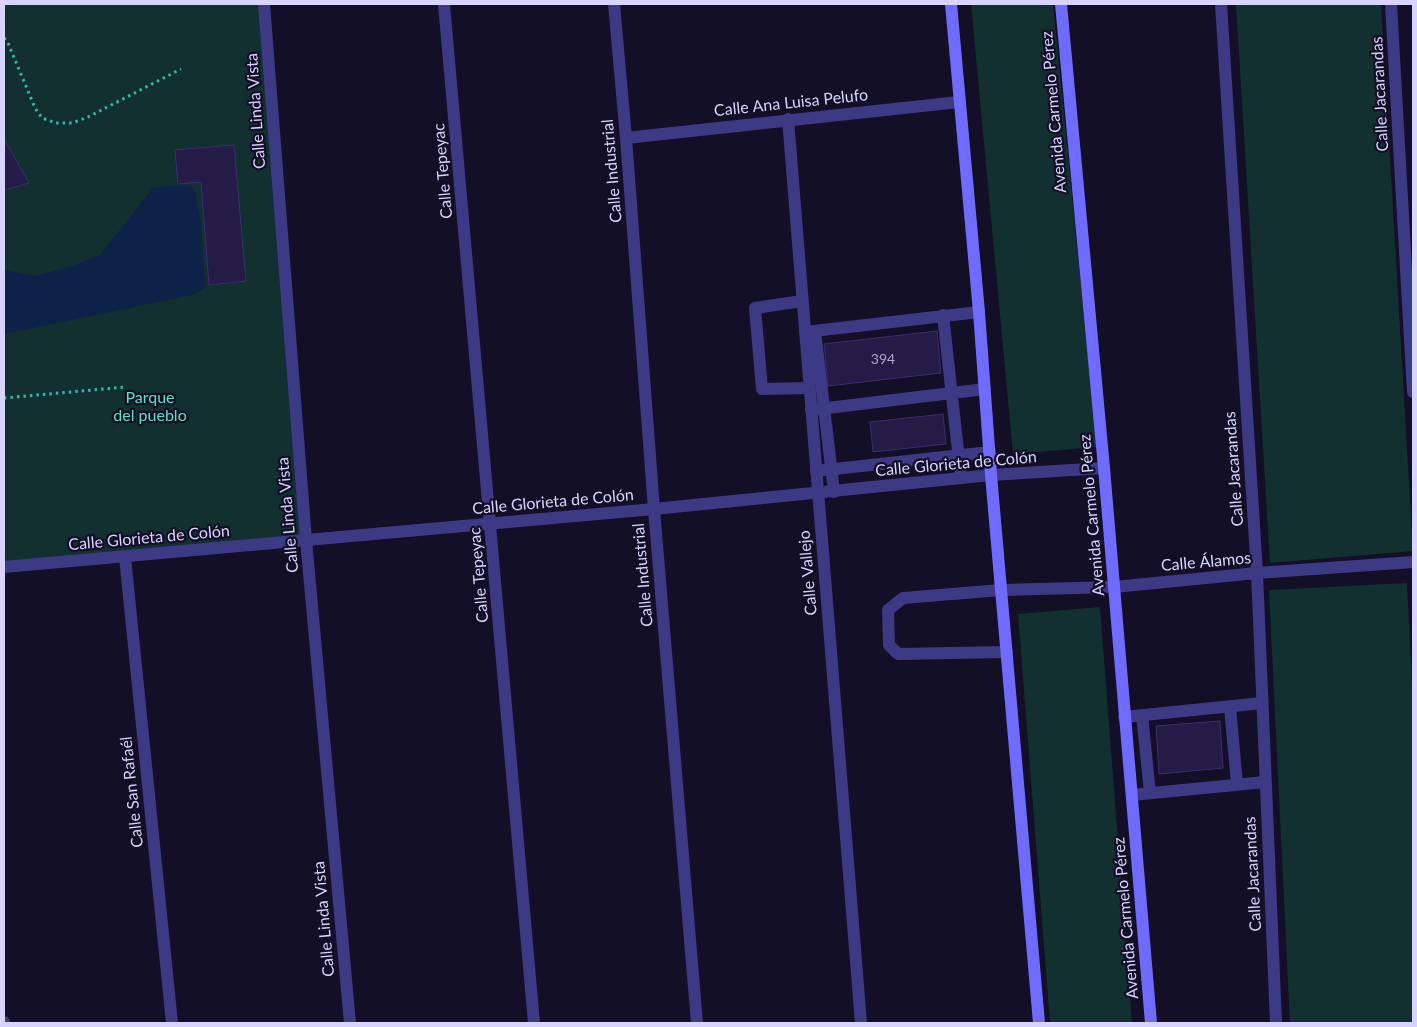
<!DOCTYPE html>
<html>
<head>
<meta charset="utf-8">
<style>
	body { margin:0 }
	#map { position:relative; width:1417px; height:1027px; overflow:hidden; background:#130f26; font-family:Lato,sans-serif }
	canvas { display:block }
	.frame { position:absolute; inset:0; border:5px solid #d9d4ff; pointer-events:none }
</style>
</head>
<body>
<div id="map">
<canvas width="1417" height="1027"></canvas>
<div class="frame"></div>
</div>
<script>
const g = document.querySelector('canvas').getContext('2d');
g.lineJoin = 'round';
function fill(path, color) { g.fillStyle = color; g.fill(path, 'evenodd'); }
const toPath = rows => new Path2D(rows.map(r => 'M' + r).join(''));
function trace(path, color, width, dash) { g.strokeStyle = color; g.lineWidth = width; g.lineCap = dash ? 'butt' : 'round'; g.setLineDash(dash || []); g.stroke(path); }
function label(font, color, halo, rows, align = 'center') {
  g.font = font + ' Lato,sans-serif'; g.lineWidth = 4.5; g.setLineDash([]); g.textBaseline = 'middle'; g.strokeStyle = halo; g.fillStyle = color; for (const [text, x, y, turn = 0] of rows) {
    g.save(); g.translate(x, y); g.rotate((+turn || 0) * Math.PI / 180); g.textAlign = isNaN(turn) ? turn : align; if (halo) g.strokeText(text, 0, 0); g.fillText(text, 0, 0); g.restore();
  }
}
fill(toPath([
	[4,4,264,4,306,540,4,567],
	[971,4,1053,4,1097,447,1013,454],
	[1236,4,1381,4,1413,551,1270,563],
	[1407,583,1413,706,1413,1023,1290,1023,1269,590],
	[1100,607,1132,1023,1050,1023,1018,614]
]), '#12302f');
fill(toPath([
	[169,186,188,186,193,188,195,191,201,222,205,281,204,288,200,291,192,295,4,334,4,270,34,276,72,266,100,255,153,188]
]), '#0c2248');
const building = toPath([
	[4,139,29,183,4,190,4,139],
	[234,145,246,281,209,285,201,182,178,184,175,150,234,145],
	[937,331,941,373,828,386,824,344,937,331],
	[943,414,946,444,873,452,870,422,943,414],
	[1220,721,1223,768,1159,774,1156,726,1220,721]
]);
fill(building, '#241b47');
trace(building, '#3b2d73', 1);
trace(toPath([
	[4,38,8,43,35,108,42,118,56,123,72,123,88,117,181,69],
	[4,398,126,387]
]), '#2fb8b0', 3, [2.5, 4]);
trace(toPath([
	[802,301,755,308,762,389,809,388],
	[943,315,961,478],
	[815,331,834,492],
	[805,332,979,312],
	[811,410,985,389],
	[816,471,990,452],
	[1001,590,903,598,888,610,889,645,898,654,1007,652],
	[1230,707,1237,784],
	[1142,715,1150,793],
	[1124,717,1262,703],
	[1132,795,1265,782]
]), '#3d3a85', 12);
trace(toPath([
	[264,4,306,540,350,1023],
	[444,4,534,1023],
	[614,4,626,138,654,509,697,1023],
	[1221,4,1257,573,1276,1023],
	[1391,4,1413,392],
	[788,119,861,1023],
	[626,138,959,102],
	[125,557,172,1023],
	[4,1022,4,1023]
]), '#3d3a85', 12);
trace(toPath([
	[4,567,654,509,991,475,1104,468],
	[1001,590,1114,587,1257,573,1413,562]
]), '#3d3a85', 12);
trace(toPath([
	[951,4,979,312,991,475,1039,1023],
	[1061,4,1104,468,1151,1023]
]), '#6f6bff', 12);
label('14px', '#aca6d1', null, [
	["394",883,359]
]);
label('16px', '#d9d4ff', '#130f26', [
	["Calle Jacarandas",1380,94,-93],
	["Calle Ana Luisa Pelufo",791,103,-6],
	["Calle Linda Vista",256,111,-94],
	["Avenida Carmelo Pérez",1054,112,-95],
	["Calle Tepeyac",443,171,-95],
	["Calle Industrial",612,171,-95],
	["Calle Glorieta de Colón",956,464,-5],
	["Calle Jacarandas",1234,469,-94],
	["Calle Glorieta de Colón",553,502,-5],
	["Calle Linda Vista",288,515,-95],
	["Avenida Carmelo Pérez",1092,515,-95],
	["Calle Glorieta de Colón",149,538,-5],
	["Calle Álamos",1206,562,-5],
	["Calle Vallejo",808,573,-95],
	["Calle Tepeyac",479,575,-95],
	["Calle Industrial",643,575,-95],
	["Calle San Rafaél",132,792,-96],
	["Calle Jacarandas",1253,874,-93],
	["Avenida Carmelo Pérez",1126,918,-95],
	["Calle Linda Vista",324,919,-95]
]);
label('16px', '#5fe0c0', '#130f26', [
	["Parque",150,398],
	["del pueblo",150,416]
]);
</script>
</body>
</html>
